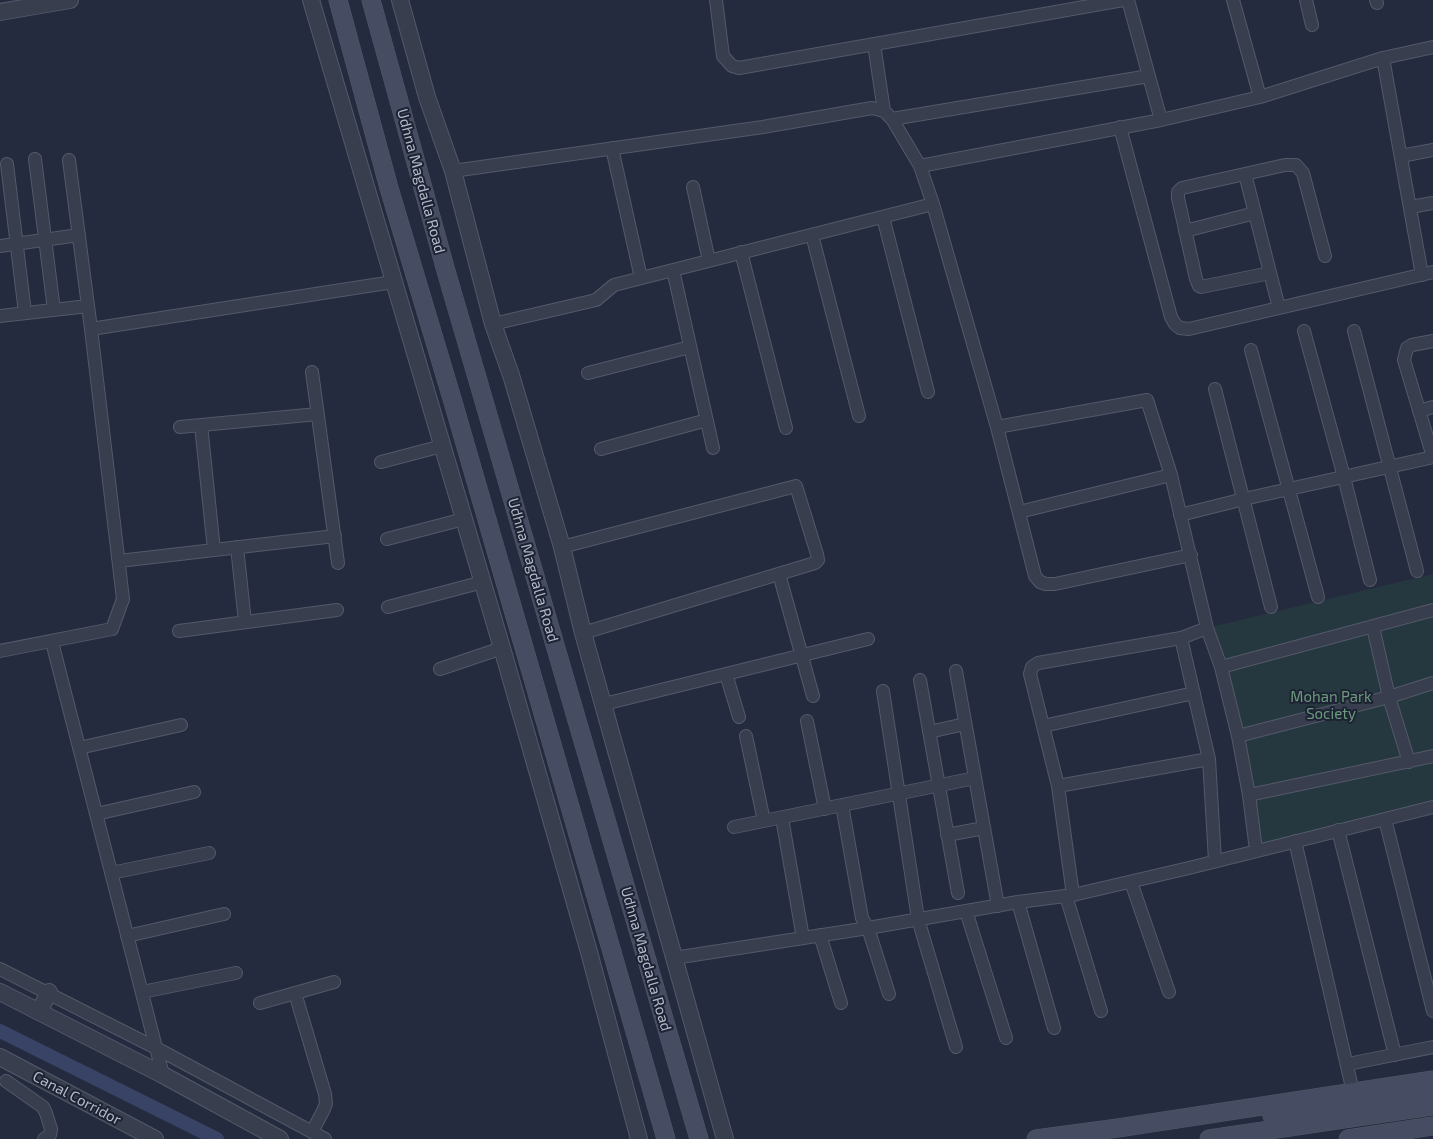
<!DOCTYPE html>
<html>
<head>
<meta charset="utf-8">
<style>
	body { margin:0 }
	canvas { display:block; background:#242b3e }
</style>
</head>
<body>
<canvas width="1433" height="1139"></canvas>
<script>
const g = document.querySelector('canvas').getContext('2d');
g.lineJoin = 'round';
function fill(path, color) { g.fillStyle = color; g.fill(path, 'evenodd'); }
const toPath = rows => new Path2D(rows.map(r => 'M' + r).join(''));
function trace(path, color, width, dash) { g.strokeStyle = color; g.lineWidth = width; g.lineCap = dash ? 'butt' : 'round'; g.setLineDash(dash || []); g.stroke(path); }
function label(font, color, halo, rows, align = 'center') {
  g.font = font + ' "Exo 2",sans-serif'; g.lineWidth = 4; g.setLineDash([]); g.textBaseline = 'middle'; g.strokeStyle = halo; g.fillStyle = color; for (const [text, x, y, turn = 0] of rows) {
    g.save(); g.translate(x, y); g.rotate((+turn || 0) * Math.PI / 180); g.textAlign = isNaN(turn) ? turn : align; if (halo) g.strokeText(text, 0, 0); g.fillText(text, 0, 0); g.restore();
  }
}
fill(toPath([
	[1433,574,1433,808,1259,849,1207,628]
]), '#26383f');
trace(toPath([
	[0,1031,217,1139]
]), '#384365', 14);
const minor = toPath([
	[716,0,723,56,732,66,739,68,1123,0],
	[1128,0,1161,120],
	[1233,0,1260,97],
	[1306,0,1312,25],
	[1376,0,1377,3],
	[874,44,884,111],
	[1383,58,1422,275],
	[892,119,1149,76],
	[1120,127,1171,317,1175,324,1180,328,1189,329,1433,272],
	[612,148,641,278],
	[1401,156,1433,150],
	[35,159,54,310],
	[69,160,91,329],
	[7,164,25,313],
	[920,166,1161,120,1260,97,1383,58,1433,47],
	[453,171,763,127,872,108,884,111,892,119,920,166,933,204,997,427,1035,576,1040,582,1046,584,1055,584,1191,555],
	[1245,174,1279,308],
	[693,187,709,261],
	[1411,207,1433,203],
	[883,217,928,392],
	[1185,231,1255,213],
	[812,235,859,416],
	[0,246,79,235],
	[741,252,786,428],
	[673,270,713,448],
	[1270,273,1201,287,1199,286,1196,279,1178,198,1178,192,1182,188,1285,165,1296,165,1303,173,1325,256],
	[0,316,88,306],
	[493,324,596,300,614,285,933,204],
	[1304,331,1344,477,1370,580],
	[1354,331,1417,571],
	[1251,350,1318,597],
	[312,372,338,563],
	[588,373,690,347],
	[1215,389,1271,607],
	[1419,411,1433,407],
	[201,425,214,550],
	[180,427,318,414],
	[997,427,1147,400,1171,475,1207,628,1221,667,1238,736,1249,795,1256,850],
	[601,449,707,420],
	[1433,457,1404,360,1407,348,1412,345,1433,341],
	[381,462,442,446],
	[1019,512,1171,475],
	[1180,515,1244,499,1433,457],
	[387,539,464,519],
	[237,547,245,622],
	[562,547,796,486,817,554,818,560,815,563,583,633],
	[119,561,335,536],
	[779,574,813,696],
	[388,607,483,582],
	[1373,627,1389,697,1409,762],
	[179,631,337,610],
	[1181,638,1209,759,1215,861],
	[52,642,163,1075],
	[0,651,112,629,123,599,91,329,393,282],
	[1221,667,1433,610],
	[440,669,502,648],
	[956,671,998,906],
	[726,674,739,717],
	[920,680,958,893],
	[883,691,918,919,956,1047],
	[604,704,868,639],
	[807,721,825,809],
	[1043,726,1194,693],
	[929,732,965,724],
	[746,736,764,821],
	[1238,736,1389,697,1433,683],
	[79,748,181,725],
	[1058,786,1209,759],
	[1249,795,1433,756],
	[842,805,862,918,868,928,889,994],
	[96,814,194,792],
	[782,818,803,938],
	[1385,819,1433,1011],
	[734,827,975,778],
	[1338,830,1395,1055],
	[947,835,984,828],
	[1295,841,1353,1092],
	[111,873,209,853],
	[1131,882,1169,992],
	[1073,895,1058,786,1030,674,1032,667,1038,663,1181,638,1207,628],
	[1066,896,1101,1011],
	[1018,902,1054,1028],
	[966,911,1006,1038],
	[820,935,841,1003],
	[127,936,224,914],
	[674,958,868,928,1018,902,1073,895,1189,868,1433,807],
	[0,969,156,1048,325,1139],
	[142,992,236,973],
	[295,993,325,1094,326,1104,323,1111,312,1132],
	[260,1003,334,982],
	[1348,1064,1433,1047],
	[6,1081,43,1107,46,1113,51,1129,50,1135,44,1139]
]);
const tertiary = toPath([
	[311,0,502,648,589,952,639,1139],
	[400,0,427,97,453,171,493,324,511,375,562,547,583,633,725,1139],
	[0,12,70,0],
	[0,992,163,1075,280,1139],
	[39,1012,49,992],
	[0,1057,155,1139]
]);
const secondary = toPath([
	[338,0,389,188,453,402,666,1139],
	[371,0,446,271,699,1139],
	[1272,1116,1433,1093],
	[1036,1139,1118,1128,1433,1080],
	[1209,1139,1433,1106],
	[1348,1139,1433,1126]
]);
trace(minor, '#535969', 14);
trace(tertiary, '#535969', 18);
trace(secondary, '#535969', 19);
trace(minor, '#383e4e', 12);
trace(tertiary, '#383e4e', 16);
trace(secondary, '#464c61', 18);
label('15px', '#b4b9c9', '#1d2333', [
	["Udhna Magdalla Road",421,181,75],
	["Udhna Magdalla Road",533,570,74],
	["Udhna Magdalla Road",646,959,74],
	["Canal Corridor",77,1098,28]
]);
label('15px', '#6b9a7d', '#1d2333', [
	["Mohan Park",1331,697],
	["Society",1331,714]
]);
</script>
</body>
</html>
